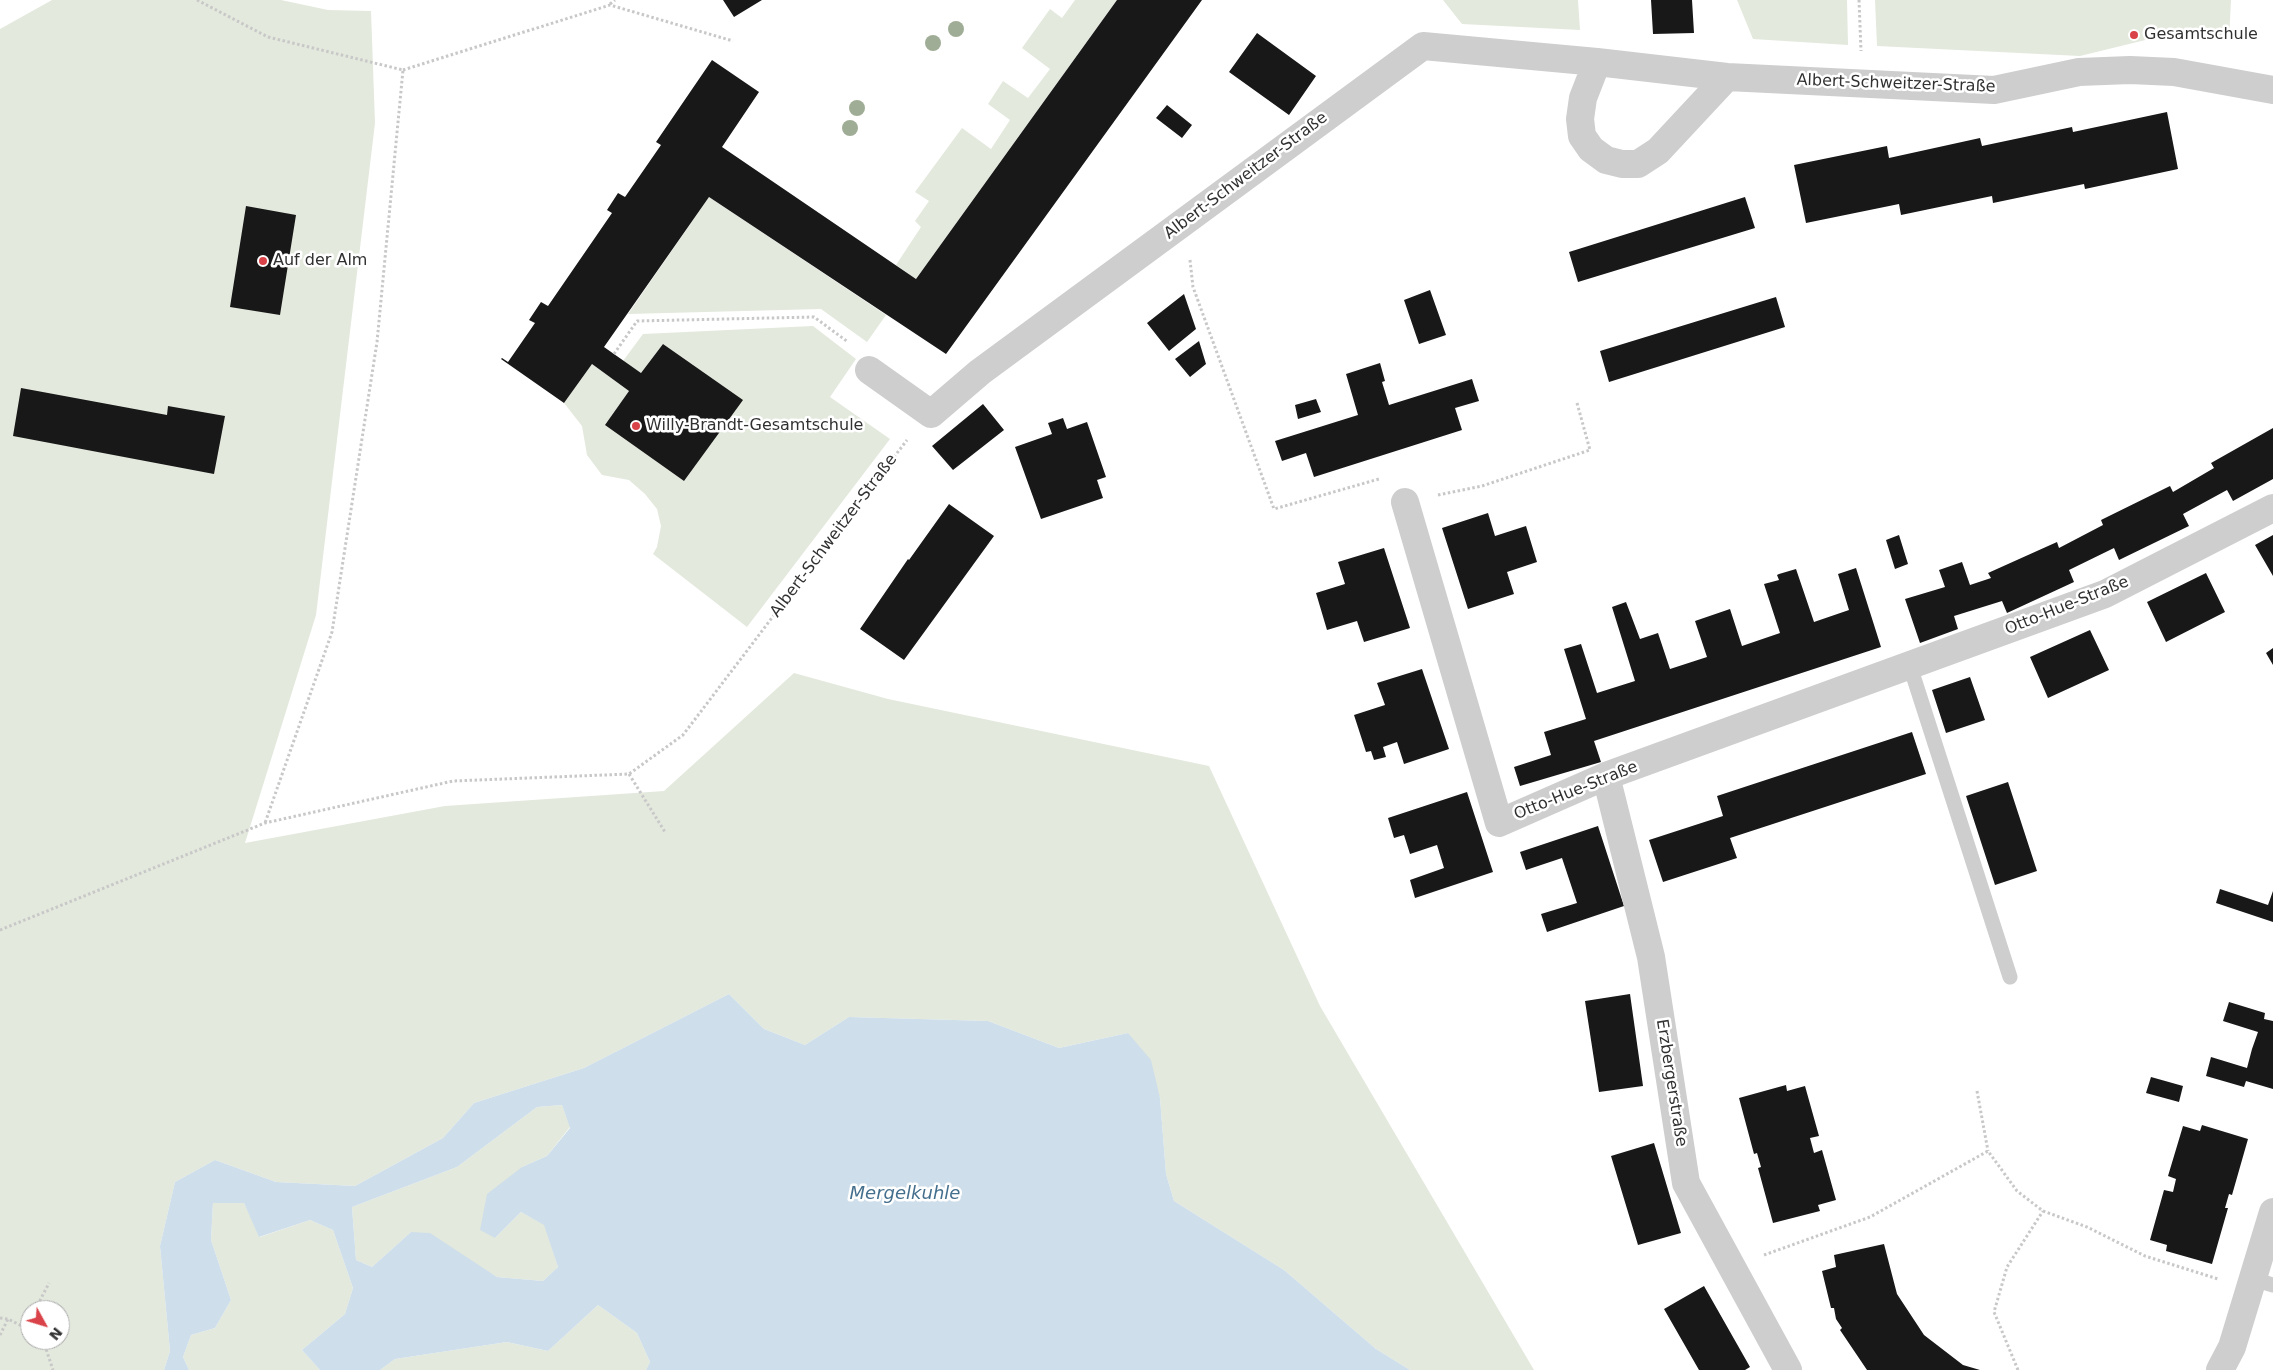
<!DOCTYPE html>
<html>
<head>
<meta charset="utf-8">
<style>
	body { margin:0 }
	#map { position:relative; width:2273px; height:1370px; overflow:hidden; background:#fff; font-family:"DejaVu Sans",sans-serif }
	canvas { display:block }
	.north { position:absolute; left:20px; top:1300px; width:50px; height:50px; box-sizing:border-box; background:#fff; border:1px solid #adadad; border-radius:50%; rotate:129deg; font-size:14px; font-weight:700; line-height:20px; text-align:center; color:#313131 }
	.north::after { content:''; display:block; margin:auto; width:18px; height:22px; background:#d94248; clip-path:polygon(50% 0,100% 100%,50% 72%,0 100%) }
</style>
</head>
<body>
<div id="map">
<canvas width="2273" height="1370"></canvas>
<div class="north">N</div>
</div>
<script>
const g = document.querySelector('canvas').getContext('2d');
g.lineJoin = 'round';
function fill(path, color) { g.fillStyle = color; g.fill(path, 'evenodd'); }
const toPath = rows => new Path2D(rows.map(r => 'M' + r).join(''));
function trace(path, color, width, dash) { g.strokeStyle = color; g.lineWidth = width; g.lineCap = dash ? 'butt' : 'round'; g.setLineDash(dash || []); g.stroke(path); }
function label(font, color, halo, rows, align = 'center') {
  g.font = font + ' "DejaVu Sans",sans-serif'; g.lineWidth = 5; g.setLineDash([]); g.textBaseline = 'middle'; g.strokeStyle = halo; g.fillStyle = color; for (const [text, x, y, turn = 0] of rows) {
    g.save(); g.translate(x, y); g.rotate((+turn || 0) * Math.PI / 180); g.textAlign = isNaN(turn) ? turn : align; if (halo) g.strokeText(text, 0, 0); g.fillText(text, 0, 0); g.restore();
  }
}
fill(toPath([
	[52,0,281,0,328,10,371,11,375,123,316,615,245,843,445,806,664,791,794,673,888,699,1209,766,1320,1006,1534,1370,1410,1370,1376,1349,1284,1270,1174,1201,1166,1174,1160,1098,1128,1033,1059,1048,988,1021,849,1017,805,1045,764,1029,729,994,584,1068,474,1103,443,1138,355,1186,276,1182,215,1160,175,1182,160,1246,170,1351,164,1370,0,1370,0,29],
	[30,1310,60,1310,60,1340,30,1340],
	[1075,0,1117,0,916,279,896,265,921,227,915,221,929,201,915,192,962,128,991,149,1010,120,988,104,1003,81,1028,98,1050,69,1022,48,1050,9,1062,18],
	[1443,0,1578,0,1580,30,1462,24],
	[1737,0,1847,0,1848,45,1753,39],
	[1875,0,2231,0,2229,41,2174,33,2080,56,1877,46],
	[709,197,886,315,867,342,821,309,628,314],
	[813,326,856,359,830,397,890,439,747,627,653,554,657,547,661,526,657,509,645,494,629,480,602,475,587,455,582,426,564,403,592,364,629,391,606,425,684,481,742,400,663,344,641,373,623,361,643,334],
	[562,1105,570,1127,547,1156,522,1167,495,1238,521,1212,545,1225,558,1267,543,1281,497,1277,467,1259,411,1232,372,1267,356,1260,352,1207,457,1167,537,1107],
	[213,1203,244,1203,260,1237,310,1220,333,1230,353,1288,345,1314,302,1350,320,1370,189,1370,183,1357,191,1335,215,1328,231,1300,211,1240],
	[598,1305,637,1333,650,1362,646,1370,380,1370,395,1359,507,1342,548,1351]
]), '#e3e9dd');
fill(toPath([
	[729,994,764,1029,805,1045,849,1017,988,1021,1059,1048,1128,1033,1151,1060,1160,1098,1166,1174,1174,1201,1284,1270,1376,1349,1410,1370,646,1370,650,1362,637,1333,598,1305,548,1351,507,1342,395,1359,380,1370,320,1370,302,1350,345,1314,353,1288,333,1230,310,1220,259,1237,244,1203,213,1203,211,1240,231,1300,215,1328,191,1335,183,1357,189,1370,164,1370,170,1351,160,1246,175,1182,215,1160,276,1182,355,1186,443,1138,474,1103,584,1068],
	[562,1105,570,1128,547,1156,522,1167,487,1194,480,1230,495,1238,521,1212,544,1225,558,1267,543,1281,497,1277,430,1233,411,1232,372,1267,356,1260,352,1207,457,1167,537,1107]
]), '#cedeea');
fill(toPath([
	[723,0,762,0,734,17],
	[1117,0,1202,0,946,354,709,197,604,347,641,373,663,344,743,400,684,481,605,425,629,391,592,364,564,403,501,359,502,358,508,362,535,323,529,320,541,302,548,306,612,213,607,210,618,193,625,197,661,145,656,142,712,60,759,92,722,147,916,279],
	[1651,0,1692,0,1694,33,1653,34],
	[1257,33,1316,76,1289,115,1229,72],
	[1167,105,1192,125,1182,138,1156,118],
	[2167,112,2178,169,2085,189,2084,184,1993,203,1992,196,1901,215,1899,204,1806,223,1794,165,1887,146,1889,158,1980,138,1982,146,2072,127,2073,132],
	[1745,197,1755,228,1578,282,1569,252],
	[246,206,296,215,280,315,230,307],
	[1430,290,1446,335,1419,344,1404,300],
	[1184,294,1196,329,1169,351,1147,323],
	[1776,297,1785,327,1609,382,1600,351],
	[1199,341,1206,364,1190,377,1175,359],
	[1380,363,1385,381,1382,382,1389,405,1472,379,1479,401,1455,408,1462,430,1314,477,1306,453,1282,461,1275,441,1358,415,1346,374],
	[21,388,167,415,168,406,225,416,214,474,13,436],
	[1316,399,1321,412,1298,419,1295,405],
	[983,404,1004,430,953,470,932,446],
	[1063,418,1067,429,1087,422,1106,477,1097,480,1103,498,1041,519,1015,447,1052,434,1048,423],
	[2273,428,2273,479,2233,501,2227,490,2183,514,2189,526,2119,560,2114,548,2069,570,2074,582,2007,613,2002,601,1954,616,1958,629,1920,643,1905,599,1945,587,1939,570,1962,562,1970,585,1991,578,1988,573,2057,542,2059,548,2103,525,2101,520,2170,486,2173,492,2214,468,2211,463],
	[949,504,994,536,904,660,860,629,908,559,909,560],
	[1488,513,1495,536,1526,526,1537,562,1507,572,1514,594,1468,609,1442,528],
	[1899,535,1908,564,1895,569,1886,540],
	[2273,535,2273,576,2255,545],
	[1384,548,1410,628,1364,642,1357,621,1327,630,1316,593,1345,584,1338,562],
	[1856,568,1881,647,1594,741,1601,762,1520,786,1514,767,1551,755,1544,732,1586,719,1564,649,1581,644,1597,693,1635,681,1612,607,1626,602,1640,639,1658,633,1670,669,1707,657,1695,621,1730,609,1742,646,1780,633,1764,584,1779,580,1777,575,1779,574,1796,569,1814,622,1849,610,1838,574],
	[2206,573,2225,612,2166,642,2147,602],
	[2090,630,2109,670,2048,698,2030,657],
	[2273,648,2273,665,2266,653],
	[1422,669,1449,749,1404,764,1397,742,1383,747,1386,757,1374,760,1371,751,1366,752,1354,715,1385,705,1377,683],
	[1970,677,1985,720,1946,733,1932,690],
	[1912,732,1926,774,1730,838,1737,858,1663,882,1649,840,1723,816,1717,796],
	[2008,782,2037,871,1995,885,1966,796],
	[1467,792,1493,872,1415,898,1410,880,1444,868,1437,845,1410,854,1404,835,1394,838,1388,818],
	[1598,826,1624,906,1547,932,1541,914,1577,903,1562,858,1526,870,1520,852],
	[2220,889,2268,905,2273,891,2273,922,2216,903],
	[1630,994,1643,1086,1599,1092,1585,1001],
	[2229,1002,2265,1013,2264,1019,2273,1021,2273,1089,2246,1081,2244,1087,2206,1076,2211,1057,2247,1068,2252,1049,2258,1032,2223,1021],
	[2151,1077,2183,1086,2179,1102,2146,1093],
	[1786,1085,1787,1091,1805,1086,1819,1136,1810,1138,1814,1153,1822,1150,1836,1200,1818,1205,1820,1211,1773,1223,1758,1168,1761,1167,1757,1153,1754,1154,1739,1098],
	[2202,1125,2248,1139,2232,1195,2229,1194,2225,1208,2228,1208,2212,1264,2166,1251,2167,1245,2150,1240,2164,1190,2173,1192,2176,1179,2168,1176,2183,1126,2200,1131],
	[1654,1143,1681,1233,1638,1245,1611,1156],
	[1884,1244,1897,1294,1924,1335,1963,1365,1980,1370,1867,1370,1840,1330,1842,1328,1836,1319,1834,1308,1831,1308,1822,1271,1836,1267,1834,1255],
	[1704,1286,1750,1367,1745,1370,1699,1370,1664,1309]
]), '#181818');
trace(toPath([
	[197,0,268,37,403,70,377,342,332,632,265,823],
	[1859,0,1861,51],
	[610,4,615,0],
	[403,70,610,5,733,41],
	[1190,260,1193,287,1274,509,1379,479],
	[614,354,637,321,814,317,848,342],
	[1438,495,1482,486,1590,450,1577,403],
	[629,774,665,832],
	[0,930,265,823,453,781,629,774,683,735,907,440],
	[1977,1091,1988,1151],
	[1764,1255,1870,1217,1988,1151,2017,1191,2043,1211,2087,1227,2145,1256,2218,1279],
	[35,1310,49,1283],
	[0,1318,8,1319,30,1330],
	[26,1328,30,1319],
	[0,1335,8,1319],
	[43,1340,53,1370],
	[2018,1370,1994,1312,2007,1267,2043,1211]
]), '#c8c8c8', 3, [2.5, 2.5]);
trace(toPath([
	[1910,666,2010,977],
	[2253,1279,2273,1285]
]), '#cecece', 15);
trace(toPath([
	[1597,62,1583,98,1580,119,1582,136,1591,149,1606,160,1622,164,1638,164,1658,151,1727,77],
	[869,370,931,414,980,372,1423,46,1597,62,1727,77,1994,90,2079,72,2130,70,2174,72,2273,90],
	[1405,502,1499,823,1606,776,2105,594,2273,508],
	[1606,776,1651,957,1686,1183,1788,1370],
	[2220,1370,2232,1347,2273,1212]
]), '#cecece', 28);
g.fillStyle = '#a0ad96';
for (const [x, y] of [
	[956,29],
	[933,43],
	[857,108],
	[850,128]
]) { g.beginPath(); g.arc(x, y, 8, 0, 2 * Math.PI); g.fill(); }
for (const [x, y, r, color] of [
	[2134,35,5,"#d94248"],
	[263,261,5,"#d94248"],
	[636,426,5,"#d94248"]
]) { const dot = new Path2D(); dot.arc(x, y, r, 0, 2 * Math.PI); g.fillStyle = color; g.fill(dot); trace(dot, '#fff', 2); }
label('16px', '#313131', '#fff', [
	["Gesamtschule",2144,35],
	["Auf der Alm",273,261],
	["Willy-Brandt-Gesamtschule",646,426]
], 'left');
label('16px', '#313131', '#fff', [
	["Albert-Schweitzer-Straße",1896,84,2],
	["Albert-Schweitzer-Straße",1246,176,-37],
	["Albert-Schweitzer-Straße",834,536,-53],
	["Otto-Hue-Straße",2067,606,-22],
	["Otto-Hue-Straße",1576,791,-22],
	["Erzbergerstraße",1671,1083,81]
]);
label('italic 18px', '#446f8d', '#fff', [
	["Mergelkuhle",905,1194]
]);
</script>
</body>
</html>
